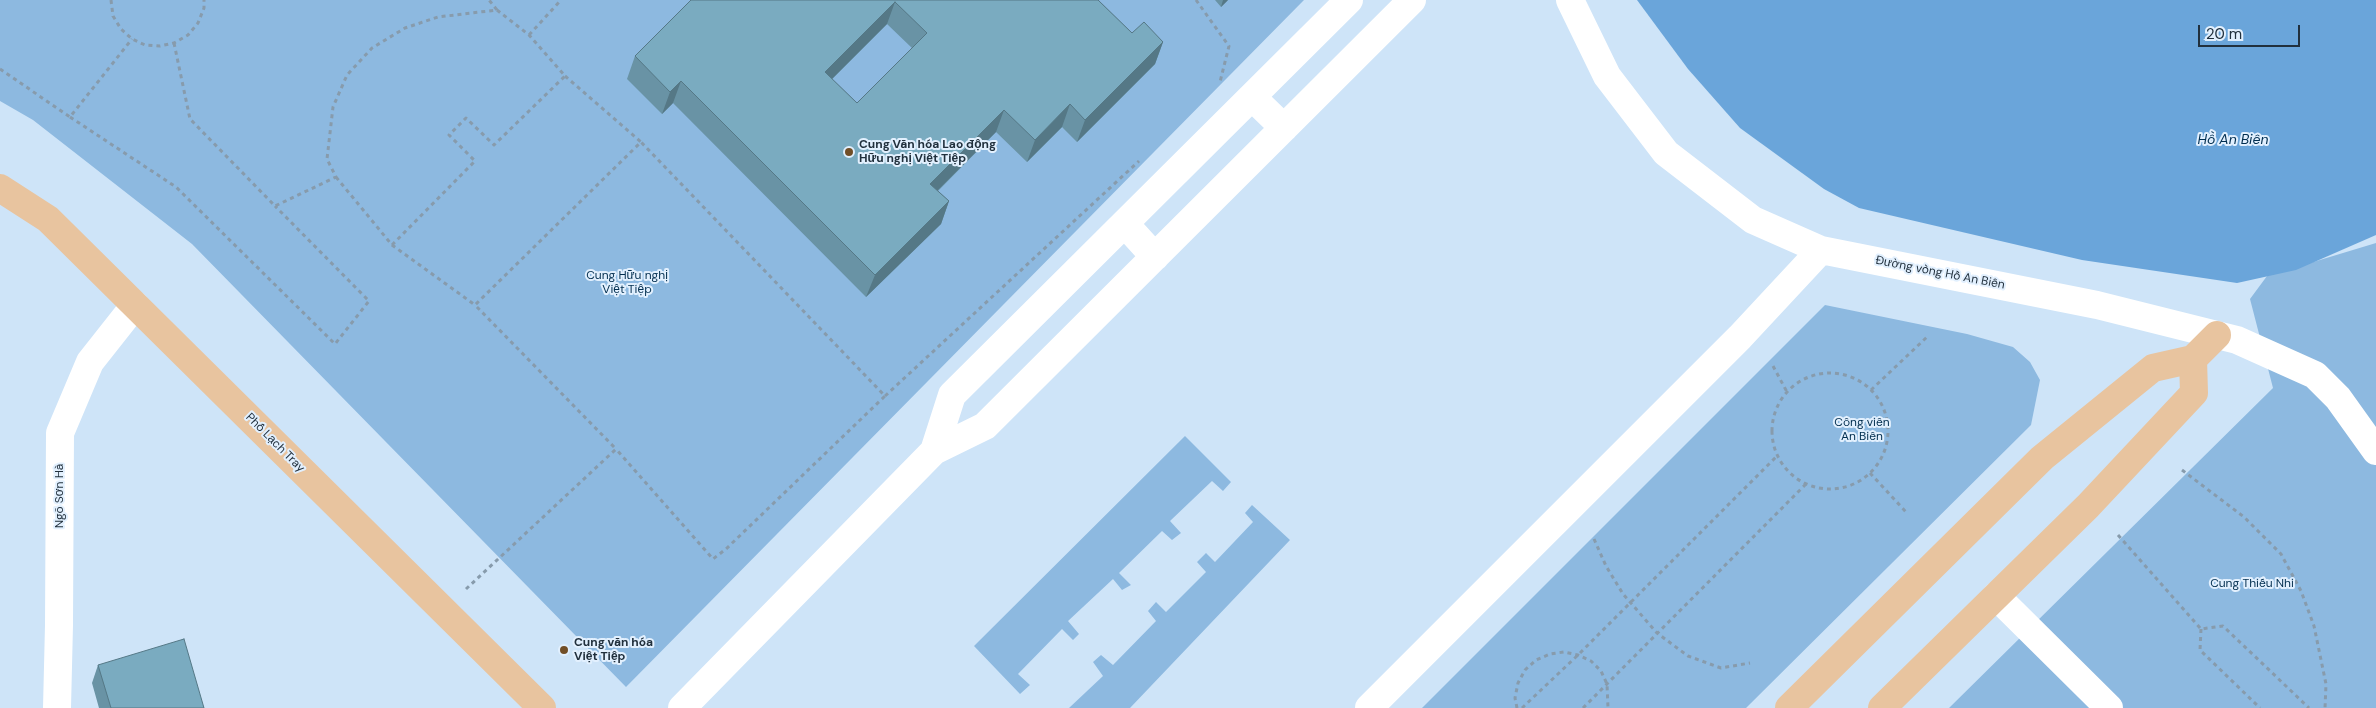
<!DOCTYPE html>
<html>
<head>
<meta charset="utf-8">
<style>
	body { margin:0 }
	#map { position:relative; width:2376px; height:708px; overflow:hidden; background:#cee4f8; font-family:"DM Sans",sans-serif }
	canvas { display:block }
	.scale { position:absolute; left:2198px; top:25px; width:102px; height:22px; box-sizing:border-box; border:2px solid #21303d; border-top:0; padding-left:6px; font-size:15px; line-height:18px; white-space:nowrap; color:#21303d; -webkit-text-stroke:4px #e2f0fe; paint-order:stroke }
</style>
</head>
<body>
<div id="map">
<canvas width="2376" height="708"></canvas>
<div class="scale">20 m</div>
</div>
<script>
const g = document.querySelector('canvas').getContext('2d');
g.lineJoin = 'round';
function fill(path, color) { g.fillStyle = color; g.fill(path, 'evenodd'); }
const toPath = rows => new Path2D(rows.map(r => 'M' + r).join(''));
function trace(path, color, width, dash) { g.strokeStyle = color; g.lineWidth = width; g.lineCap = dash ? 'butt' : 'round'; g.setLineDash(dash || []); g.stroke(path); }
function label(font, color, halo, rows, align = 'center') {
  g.font = font + ' "DM Sans",sans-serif'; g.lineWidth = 4; g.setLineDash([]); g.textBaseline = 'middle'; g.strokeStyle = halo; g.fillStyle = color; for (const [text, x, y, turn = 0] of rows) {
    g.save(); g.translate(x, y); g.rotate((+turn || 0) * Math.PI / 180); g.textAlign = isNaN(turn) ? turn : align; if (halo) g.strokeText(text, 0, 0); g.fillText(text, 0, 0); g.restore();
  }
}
fill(toPath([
	[0,0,1304,0,626,687,192,244,33,120,0,101],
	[2376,243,2376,708,1949,708,2273,388,2250,299,2267,276],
	[1825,305,1967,334,2013,347,2030,362,2040,380,2031,425,1746,708,1422,708],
	[1185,436,1231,482,1223,491,1212,481,1170,521,1181,533,1172,540,1162,531,1119,573,1131,585,1122,590,1113,579,1068,621,1079,634,1073,640,1062,629,1018,674,1030,685,1020,694,974,646],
	[1252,505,1290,540,1130,708,1069,708,1103,676,1093,662,1101,655,1113,665,1156,621,1148,611,1156,602,1166,612,1206,572,1197,562,1206,553,1215,562,1253,522,1245,513]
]), '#8db9e0');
fill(toPath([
	[1637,0,2376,0,2376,235,2296,270,2237,283,2082,260,1859,208,1824,189,1740,128,1688,69]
]), '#6aa5da');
trace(toPath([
	[111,0,113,16,121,29,132,39,145,45,160,46,174,43,188,35,198,23,204,8,204,0],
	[1196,0,1229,46,1220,82],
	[529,35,561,0],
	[174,43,190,119,275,206,336,177,327,159,333,107,347,75,372,48,405,28,438,17,497,10,489,0],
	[0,69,70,117,132,39],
	[565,76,641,142],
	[70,117,176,187,335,344,369,301,275,206],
	[336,177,392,245,475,305],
	[392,245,475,161,449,135,466,118,494,145,565,76,529,35,497,10],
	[1773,366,1787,392],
	'1772 431a58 58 0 1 1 116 0a58 58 0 1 1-116 0Z',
	[1871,390,1928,336],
	[885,396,1139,161],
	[2182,470,2244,517,2281,554,2301,591,2314,626,2326,684,2325,708],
	[1870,473,1906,512],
	[2118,535,2201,629,2223,626,2309,708],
	[1594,539,1606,566,1623,594,1657,633,1688,656,1721,668,1750,663],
	[466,589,616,449,475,305,641,142,885,396,726,549,713,559,616,449],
	[2201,629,2200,650,2260,708],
	[1517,708,1515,698,1518,683,1525,670,1536,660,1550,654,1564,652,1578,655,1591,661,1601,671,1607,684,1608,708],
	[1522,708,1578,655,1778,455],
	[1583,708,1806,484]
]), '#879bac', 3, [4, 4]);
trace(toPath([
	[1570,0,1607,76,1666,153,1753,220,1821,250,2097,305,2237,340,2315,375,2338,398,2376,451],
	[1252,97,1284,128],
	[1125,224,1155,257],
	[934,451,952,395,1349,0],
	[1996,596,2109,708],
	[57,708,59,625,60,433,90,362,135,305],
	[682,708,934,451,985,426,1412,0],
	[1369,708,1740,337,1821,250]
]), '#fff', 28);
trace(toPath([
	[0,188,48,219,542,708],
	[1789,708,2042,458,2153,368,2193,359,2217,335],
	[1882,708,2088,506,2194,393,2193,359]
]), '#e8c49f', 28);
fill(toPath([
	[691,0,1098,0,1132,33,1163,42,1155,64,1077,142,1062,127,1027,162,996,132,938,191,949,201,941,224,866,297,673,103,662,114,627,79,635,56],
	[887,24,912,48,857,103,832,79],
	[1215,0,1228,0,1221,7],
	[98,665,204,708,99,708,92,683]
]), '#6993a5');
fill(toPath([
	[1223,0,1228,0,1221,7],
	[895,2,887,24,817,94,825,72],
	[1163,42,1155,64,1077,142,1085,120],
	[681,81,673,103,662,114,670,92],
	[1070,104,1062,127,1027,162,1035,140],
	[1004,110,996,132,922,206,930,184],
	[949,201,941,224,866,297,875,275]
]), '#557886');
const building = toPath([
	[691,0,1098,0,1132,33,1144,22,1163,42,1085,120,1070,104,1035,140,1004,110,930,184,949,201,875,275,681,81,670,92,635,56,691,0],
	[895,2,927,33,857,103,825,72,895,2],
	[184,639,204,708,111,708,98,665,184,639]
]);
fill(building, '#7aabc0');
trace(building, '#557886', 1);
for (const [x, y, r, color] of [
	[849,152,5,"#714e27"],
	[564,650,5,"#714e27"]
]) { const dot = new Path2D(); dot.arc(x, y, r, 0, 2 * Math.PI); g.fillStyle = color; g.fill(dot); trace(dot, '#e2f0fe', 2); }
label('bold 12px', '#21303d', '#e2f0fe', [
	["Cung Văn hóa Lao động",859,145],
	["Hữu nghị Việt Tiệp",859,159],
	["Cung văn hóa",574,643],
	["Việt Tiệp",574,657]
], 'left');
label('12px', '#21303d', '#e2f0fe', [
	["Đường vòng Hồ An Biên",1940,273,11],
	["Phố Lạch Tray",275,443,45],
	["Ngõ Sơn Hà",60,496,-90]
]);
label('12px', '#002d4e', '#e2f0fe', [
	["Cung Hữu nghị",627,276],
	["Việt Tiệp",627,290],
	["Công viên",1862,423],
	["An Biên",1862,437],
	["Cung Thiếu Nhi",2252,584]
]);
label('italic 14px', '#002e50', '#e2f0fe', [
	["Hồ An Biên",2233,140]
]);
</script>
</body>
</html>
